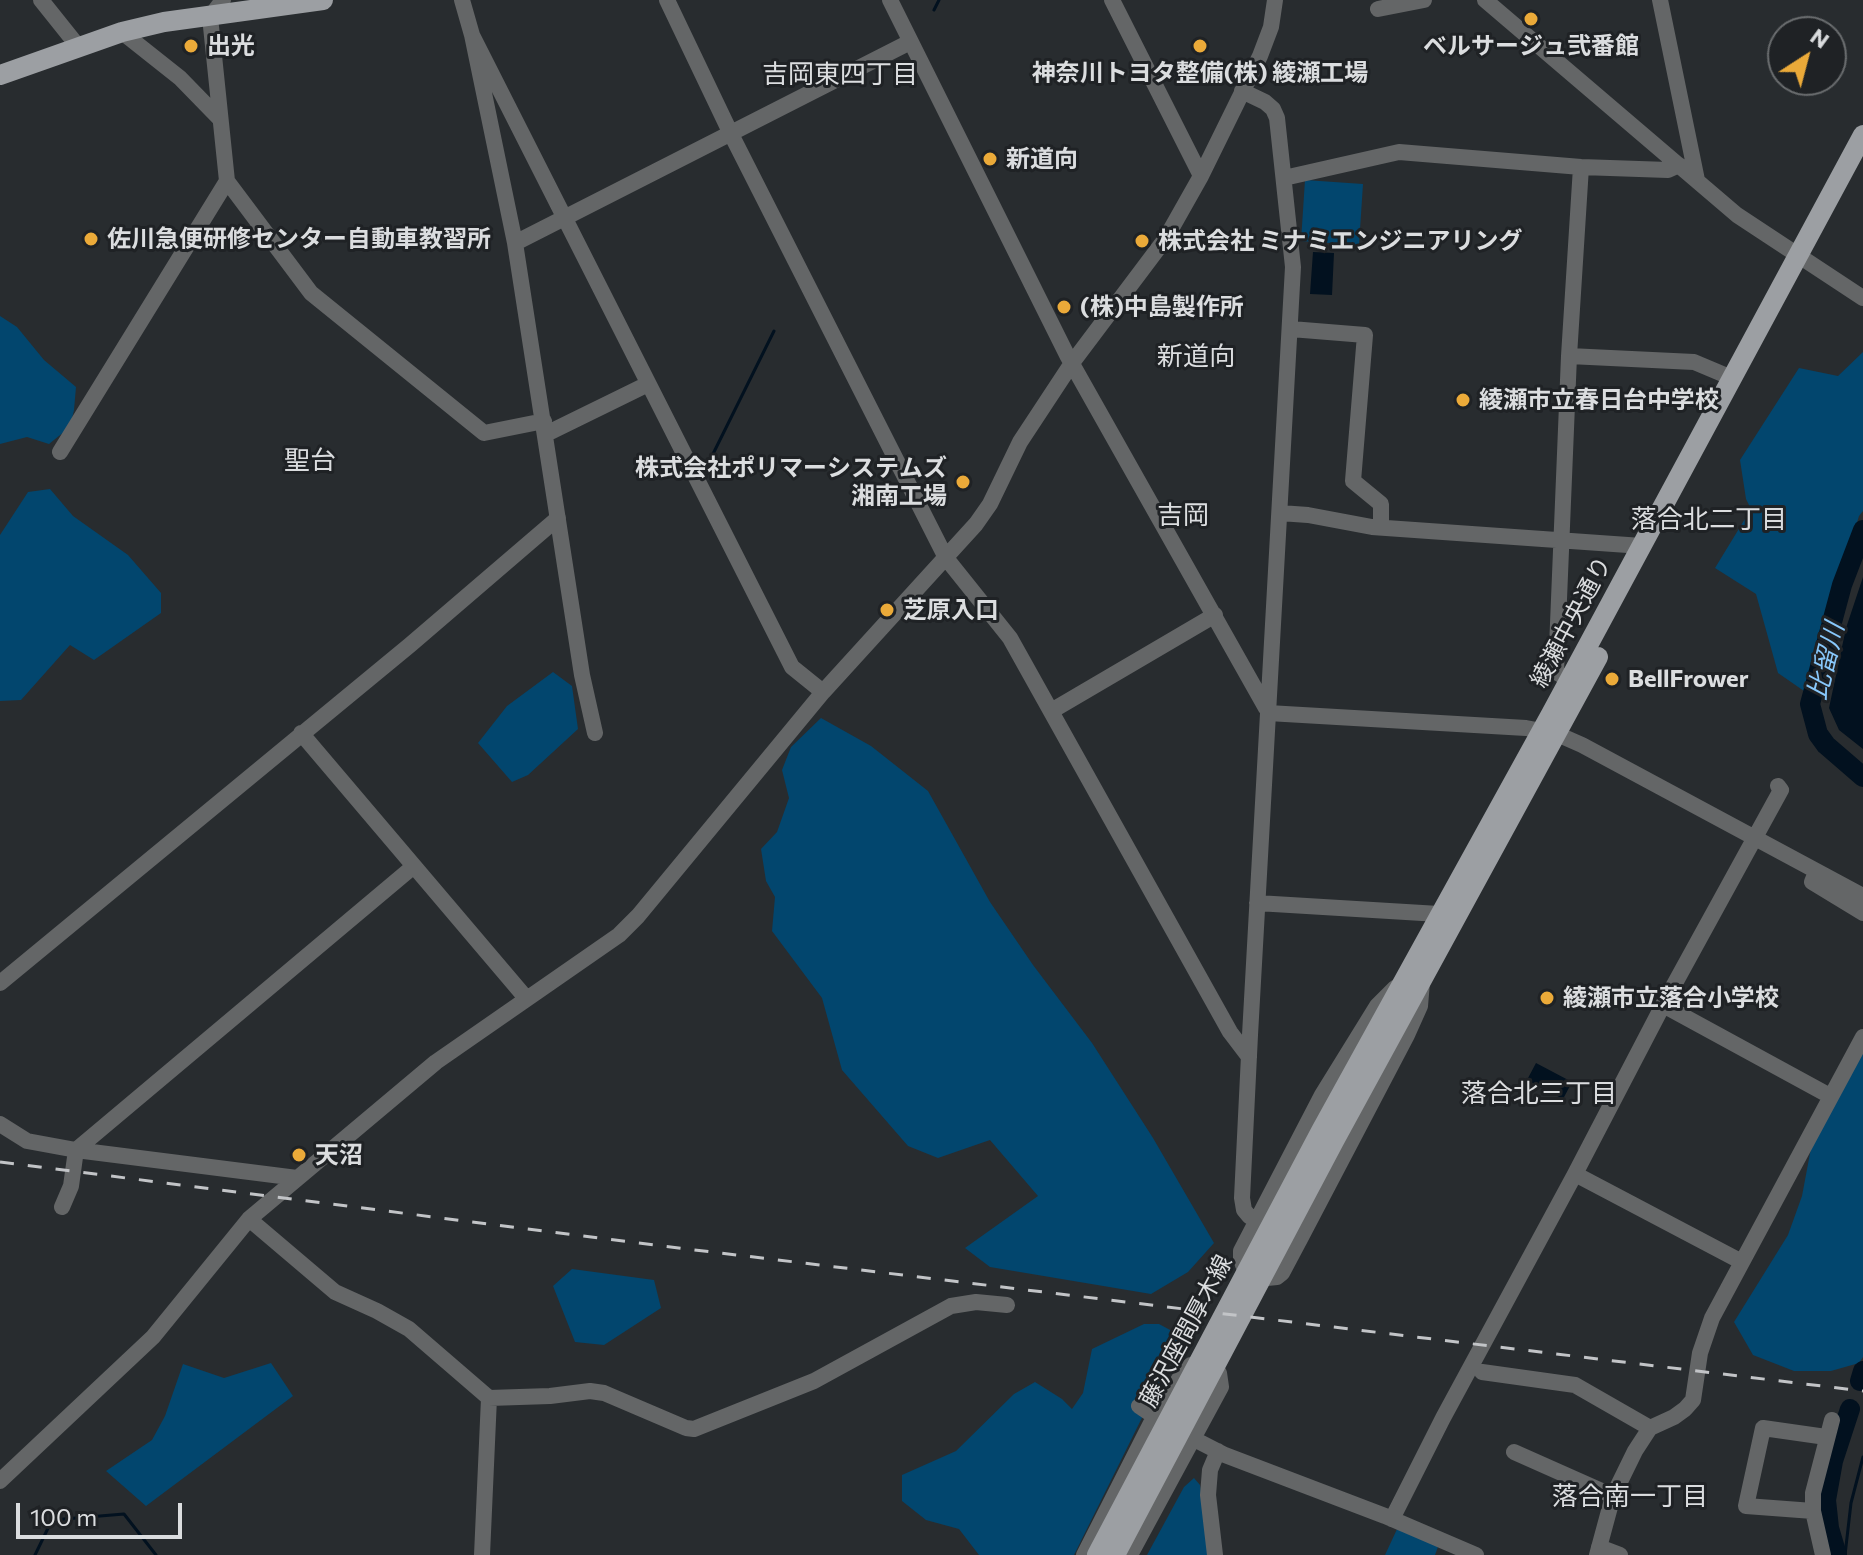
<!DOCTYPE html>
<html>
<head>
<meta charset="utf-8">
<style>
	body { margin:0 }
	#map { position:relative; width:1863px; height:1555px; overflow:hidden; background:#282c2f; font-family:Commissioner,sans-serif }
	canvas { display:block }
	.north { position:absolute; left:1767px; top:16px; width:80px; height:80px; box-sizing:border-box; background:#1f2225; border:2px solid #6a6d6f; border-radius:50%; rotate:36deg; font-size:22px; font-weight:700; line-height:32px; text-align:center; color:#dbdddf }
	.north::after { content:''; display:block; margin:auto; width:28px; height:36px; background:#ebaa39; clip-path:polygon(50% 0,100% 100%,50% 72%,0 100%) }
	.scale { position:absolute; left:16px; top:1503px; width:166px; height:36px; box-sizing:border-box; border:4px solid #dbdddf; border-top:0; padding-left:10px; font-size:24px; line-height:28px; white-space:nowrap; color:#dbdddf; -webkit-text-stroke:6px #1f2225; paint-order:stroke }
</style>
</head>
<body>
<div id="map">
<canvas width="1863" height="1555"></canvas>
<div class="north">N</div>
<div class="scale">100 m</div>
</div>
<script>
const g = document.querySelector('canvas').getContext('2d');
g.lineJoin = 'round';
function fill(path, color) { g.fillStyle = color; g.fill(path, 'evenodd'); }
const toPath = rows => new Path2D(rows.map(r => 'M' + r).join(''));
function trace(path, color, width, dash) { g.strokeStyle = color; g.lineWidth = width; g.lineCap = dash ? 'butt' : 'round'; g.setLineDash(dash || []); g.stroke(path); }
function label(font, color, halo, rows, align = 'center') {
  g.font = font + ' Commissioner,"Noto Sans JP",sans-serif'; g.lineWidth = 6; g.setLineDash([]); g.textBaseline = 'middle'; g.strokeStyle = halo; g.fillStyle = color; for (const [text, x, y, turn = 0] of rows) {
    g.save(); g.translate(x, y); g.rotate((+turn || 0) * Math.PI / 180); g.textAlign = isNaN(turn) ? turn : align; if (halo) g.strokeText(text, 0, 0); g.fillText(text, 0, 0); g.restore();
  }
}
fill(toPath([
	[1305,180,1363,184,1359,245,1301,241],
	[0,316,17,327,44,360,76,387,74,410,70,427,49,444,27,437,0,444],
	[1863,352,1863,511,1859,516,1804,691,1778,673,1756,594,1715,568,1751,509,1746,499,1740,460,1799,368,1838,376],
	[50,489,73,516,128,555,161,593,161,613,94,660,70,645,21,700,0,701,0,535,28,492],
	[553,672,572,686,578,729,528,775,512,782,478,743,507,706],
	[821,718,871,746,928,791,990,902,1033,965,1092,1043,1153,1138,1214,1243,1188,1272,1151,1294,990,1267,965,1248,1038,1196,990,1140,938,1158,908,1146,842,1070,822,998,772,931,775,897,766,881,761,849,777,832,789,798,782,770,791,747],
	[1863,1031,1863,1357,1859,1363,1831,1371,1794,1371,1753,1355,1734,1322,1788,1235,1802,1196,1814,1132],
	[572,1269,654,1280,661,1308,604,1345,575,1342,553,1286],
	[1144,1324,1159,1324,1172,1331,1179,1343,1074,1555,979,1555,959,1529,926,1520,902,1501,902,1475,956,1451,1014,1394,1035,1382,1062,1399,1072,1409,1083,1393,1092,1349],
	[271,1363,293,1396,146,1506,106,1471,152,1440,165,1416,183,1364,224,1378],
	[1194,1478,1200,1485,1210,1555,1147,1555,1184,1487],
	[1398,1527,1439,1544,1435,1555,1385,1555]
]), '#02466e');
fill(toPath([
	[1313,252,1334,253,1332,295,1310,294],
	[1863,577,1863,749,1839,730,1829,708,1846,628],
	[1536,1063,1572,1082,1563,1099,1527,1080]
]), '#02111f');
trace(toPath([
	[934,10,939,0],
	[706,468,774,331],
	[35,1555,52,1520,124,1514,156,1555],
	[1845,1555,1851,1503,1863,1457]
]), '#02111f', 3);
trace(toPath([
	[1863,530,1842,585,1810,704,1818,734,1826,745,1863,777],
	[1860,1381,1863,1371],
	[1837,1555,1829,1528,1826,1500,1833,1461,1850,1409]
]), '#02111f', 20);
trace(toPath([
	[41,0,77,45],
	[223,0,210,17,227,181,311,293,484,433,544,421],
	[462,0,472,35,515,243,582,675,595,733],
	[667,0,731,134,946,558,1010,638,1230,1032,1249,1057],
	[890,0,1067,355,1266,708],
	[1112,0,1201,176],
	[1485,0,1737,215,1863,298],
	[1660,0,1697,180],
	[1378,9,1424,0],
	[122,32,180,78,219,118],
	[472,35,792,667,823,692],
	[1242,91,1265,102,1273,109,1277,118,1293,267,1250,1035,1242,1198,1244,1210,1249,1216,1299,1241,1407,1035,1420,1006,1422,982],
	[1284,178,1399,152,1581,167,1668,170,1679,165],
	[515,243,910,42],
	[1291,329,1365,335,1353,481,1381,504,1381,527],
	[1569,356,1694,362,1732,378],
	[546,434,648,384],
	[60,452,227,181],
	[1280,513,1308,515,1372,527,1642,546],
	[1569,680,1556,672,1569,356,1581,167],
	[1053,710,1215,615],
	[1268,713,1526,728,1557,734,1582,745,1863,896],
	[301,733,526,998],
	[1816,872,1812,882,1863,913],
	[1257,903,1439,914],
	[0,983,410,645,558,518],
	[1663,1005,1830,1096],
	[0,1124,27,1141,76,1150,297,1178],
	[1575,1174,1742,1262],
	[62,1207,71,1186,76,1150,414,866],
	[249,1219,335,1292,377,1311,409,1329,489,1398,550,1396,590,1391,604,1393,686,1428,694,1429,814,1381,951,1306,976,1302,1007,1305],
	[1299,1241,1282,1273,1277,1277,1267,1278,1253,1272,1243,1265,1241,1258,1241,1251,1322,1095,1377,1006,1395,988],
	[1482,1372,1575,1385,1650,1428],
	[1139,1406,1164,1423],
	[1188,1436,1225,1455,1385,1516,1476,1555],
	[1514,1452,1613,1496],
	[0,1481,153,1337,249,1219,436,1062,619,935,638,916,823,692,976,524,990,504,1020,442,1072,363,1166,238,1201,176,1260,56,1271,27,1275,0],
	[1813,1511,1746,1506,1763,1428,1826,1437],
	[1392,1519,1443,1418,1575,1174,1663,1005,1781,790,1778,786],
	[1599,1547,1620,1555],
	[482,1555,489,1398],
	[1084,1555,1154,1417,1185,1370,1191,1365,1199,1363,1210,1365,1219,1373,1221,1387,1130,1555],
	[1215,1555,1208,1495,1210,1470,1218,1451],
	[1597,1555,1613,1496,1635,1451,1650,1428,1674,1417,1685,1409,1693,1400,1700,1353,1712,1318,1863,1037],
	[1823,1555,1813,1511,1813,1493,1832,1420]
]), '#646667', 16);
trace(toPath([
	[0,75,122,32,164,22,323,0],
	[1097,1555,1321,1131,1551,714,1863,135],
	[1115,1555,1334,1141,1598,657]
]), '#9c9fa3', 20);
trace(toPath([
	[0,1162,654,1245,1863,1391]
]), '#c2c4c7', 3, [14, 14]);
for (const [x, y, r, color] of [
	[1531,19,8,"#ebaa39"],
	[191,46,8,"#ebaa39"],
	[1200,46,8,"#ebaa39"],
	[990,159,8,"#ebaa39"],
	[91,239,8,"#ebaa39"],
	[1142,241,8,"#ebaa39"],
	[1064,307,8,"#ebaa39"],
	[1463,400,8,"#ebaa39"],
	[963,482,8,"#ebaa39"],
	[887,610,8,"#ebaa39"],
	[1612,679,8,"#ebaa39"],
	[1547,998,8,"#ebaa39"],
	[299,1155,8,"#ebaa39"]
]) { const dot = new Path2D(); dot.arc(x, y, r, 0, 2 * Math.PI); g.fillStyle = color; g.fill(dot); trace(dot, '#1f2225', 3); }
label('bold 24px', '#dbdddf', '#1f2225', [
	["出光",207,46],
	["ベルサージュ弐番館",1531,46,"center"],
	["神奈川トヨタ整備(株) 綾瀬工場",1200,73,"center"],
	["新道向",1006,159],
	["佐川急便研修センター自動車教習所",107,239],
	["株式会社 ミナミエンジニアリング",1158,241],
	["(株)中島製作所",1080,307],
	["綾瀬市立春日台中学校",1479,400],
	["株式会社ポリマーシステムズ",947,468,"right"],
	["湘南工場",947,496,"right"],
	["芝原入口",903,610],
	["BellFrower",1628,679],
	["綾瀬市立落合小学校",1563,998],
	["天沼",315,1155]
], 'left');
label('24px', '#dbdddf', '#1f2225', [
	["綾瀬中央通り",1571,622,-62],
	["藤沢座間厚木線",1186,1331,-62]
]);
label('26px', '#dbdddf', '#1f2225', [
	["吉岡東四丁目",840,74],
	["新道向",1196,356],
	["聖台",310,460],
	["吉岡",1183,515],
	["落合北二丁目",1709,519],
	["落合北三丁目",1539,1093],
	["落合南一丁目",1630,1496]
]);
label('italic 26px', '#88c8fb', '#1f2225', [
	["比留川",1826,661,-76]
]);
</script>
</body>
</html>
